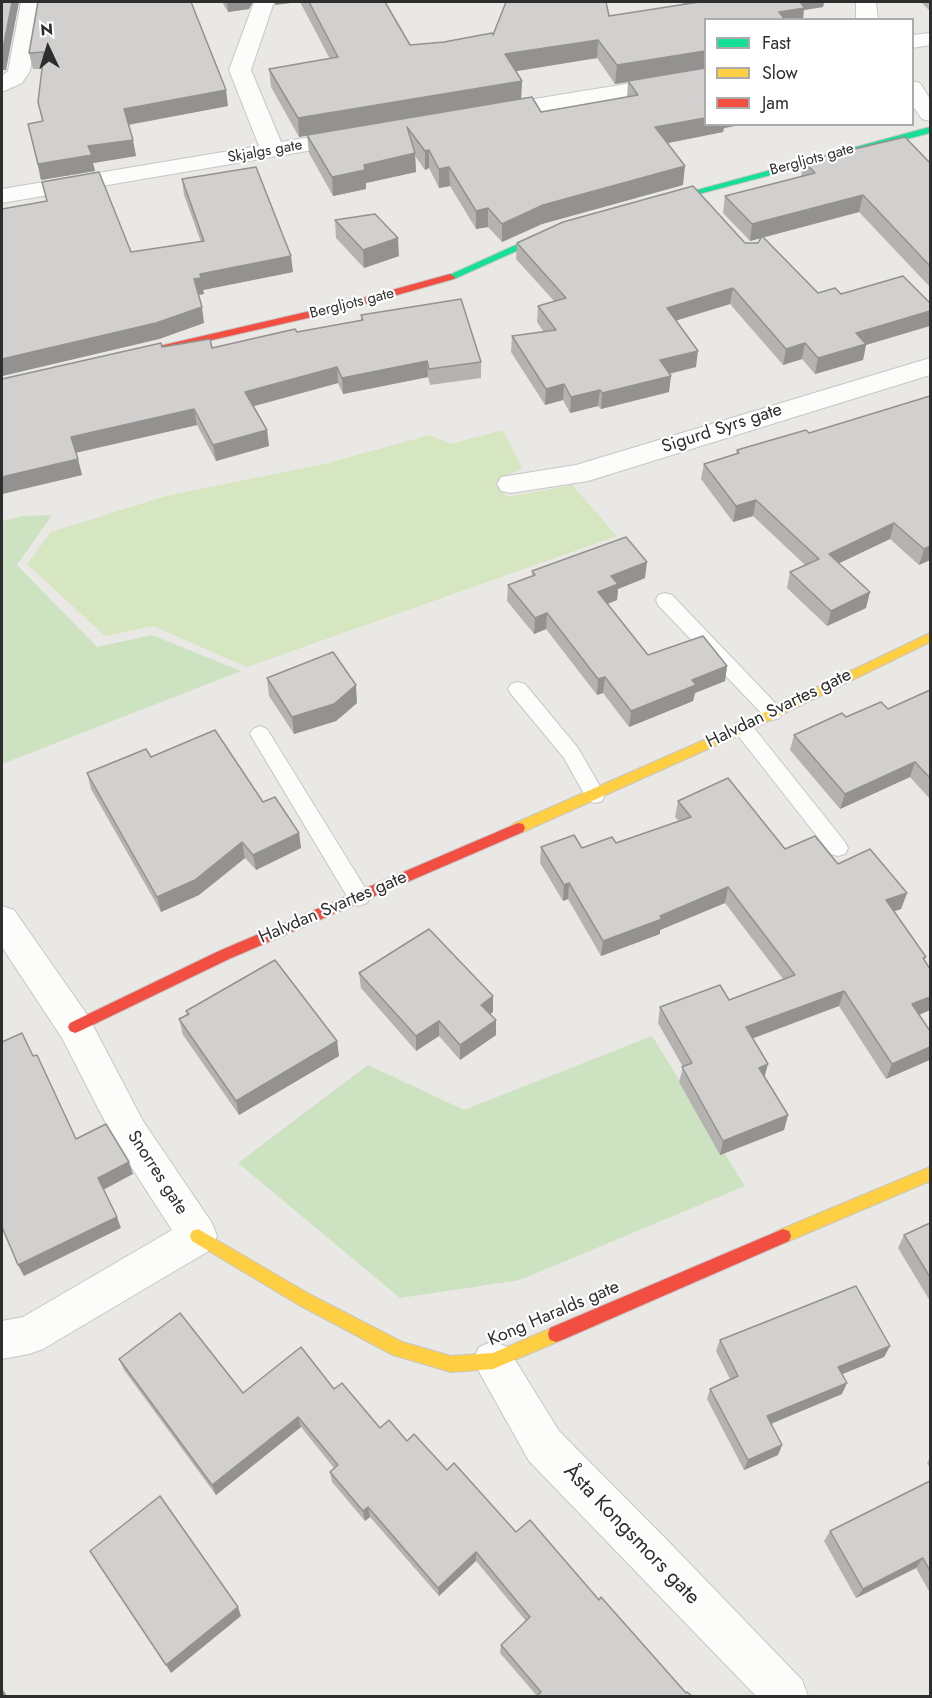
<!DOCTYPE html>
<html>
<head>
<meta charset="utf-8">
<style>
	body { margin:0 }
	#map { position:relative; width:932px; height:1698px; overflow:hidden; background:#eae8e5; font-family:Jost,sans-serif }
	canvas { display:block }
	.frame { position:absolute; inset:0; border:3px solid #2e2e2e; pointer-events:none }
	.legend { position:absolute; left:704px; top:18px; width:210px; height:108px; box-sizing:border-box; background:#fff; border:2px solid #ababab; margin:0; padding:8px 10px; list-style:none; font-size:18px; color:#2e2e2e }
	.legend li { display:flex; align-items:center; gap:12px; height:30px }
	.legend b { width:30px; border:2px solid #ababab }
	.north { position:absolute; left:18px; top:18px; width:60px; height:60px; -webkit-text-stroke:4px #fff; paint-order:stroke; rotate:356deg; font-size:16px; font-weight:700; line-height:24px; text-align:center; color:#2e2e2e }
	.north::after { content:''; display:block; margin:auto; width:21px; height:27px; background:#2e2e2e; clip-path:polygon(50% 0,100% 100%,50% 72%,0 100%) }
</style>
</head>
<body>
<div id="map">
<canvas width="932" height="1698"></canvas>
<div class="frame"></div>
<ul class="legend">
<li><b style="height:8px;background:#16e098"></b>Fast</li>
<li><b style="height:8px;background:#ffcf43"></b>Slow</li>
<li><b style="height:8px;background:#f24e42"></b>Jam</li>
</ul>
<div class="north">N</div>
</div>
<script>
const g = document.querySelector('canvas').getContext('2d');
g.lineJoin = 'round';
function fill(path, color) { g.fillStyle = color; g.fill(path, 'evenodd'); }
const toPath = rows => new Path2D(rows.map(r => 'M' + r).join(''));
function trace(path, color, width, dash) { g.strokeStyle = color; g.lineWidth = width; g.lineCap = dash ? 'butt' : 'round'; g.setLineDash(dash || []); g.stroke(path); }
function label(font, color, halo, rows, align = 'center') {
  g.font = font + ' Jost,sans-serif'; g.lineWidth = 4.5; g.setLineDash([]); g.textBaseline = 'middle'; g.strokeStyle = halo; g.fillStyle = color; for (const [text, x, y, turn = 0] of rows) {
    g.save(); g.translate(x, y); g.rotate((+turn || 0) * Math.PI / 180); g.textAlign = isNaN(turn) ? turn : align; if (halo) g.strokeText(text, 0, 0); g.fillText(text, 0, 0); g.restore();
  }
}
fill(toPath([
	[52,515,17,565,97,647,152,635,241,671,2,764,2,521,23,516],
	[652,1036,745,1186,520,1280,400,1298,238,1163,368,1065,464,1110]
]), '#cce2c1');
fill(toPath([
	[503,430,522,468,495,482,507,497,572,485,617,536,247,667,153,626,105,636,27,564,51,532,166,496,324,464,430,435,451,444]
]), '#d5e6c0');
const lane = toPath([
	[665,593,672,595,780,708,783,713,780,718,773,720,766,718,658,605,656,600,658,595,665,593],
	[518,682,525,684,578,748,605,795,602,801,595,803,588,801,564,758,511,694,508,689,511,684,518,682],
	[743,720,750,723,845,842,848,848,845,854,838,856,831,854,736,733,733,728,736,723,743,720],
	[260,726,267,729,367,891,370,897,367,903,359,906,351,903,250,734,253,729,260,726]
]);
const street = toPath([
	[21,2,41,2,30,71,22,83,2,92,2,76,8,71,21,2],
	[254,2,274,2,251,70,281,142,352,130,360,132,363,137,360,142,2,203,2,189,259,146,229,70,254,2],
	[856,2,876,2,878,20,856,20,856,2],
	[930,33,930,45,912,48,912,35,930,33],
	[706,71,706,84,491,120,483,118,480,113,483,108,491,106,706,71],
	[912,81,920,83,930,99,930,121,922,119,912,105,912,81],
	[930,358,930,375,588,481,511,493,501,491,497,484,501,477,576,465,930,358],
	[2,906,14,910,88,1016,143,1121,212,1223,217,1236,212,1249,43,1349,29,1354,2,1359,2,1321,23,1317,172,1230,117,1145,62,1038,2,947,2,906],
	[493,1341,507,1347,559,1431,668,1541,802,1680,808,1696,756,1696,529,1461,473,1361,479,1347,493,1341]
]);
const fast = toPath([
	[930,127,930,133,657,205,649,203,930,127],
	[558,226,563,229,561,231,454,279,446,279,445,277,558,226]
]);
const slow = toPath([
	[930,633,930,642,748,731,523,832,513,832,511,828,513,824,738,725,930,633],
	[930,1167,930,1181,789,1241,783,1243,777,1241,775,1236,777,1231,930,1167],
	[198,1229,311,1295,402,1342,451,1356,493,1353,556,1326,562,1328,564,1334,562,1340,493,1369,451,1372,393,1355,299,1305,192,1241,190,1236,192,1231,198,1229]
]);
const jam = toPath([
	[450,274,455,277,454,279,347,309,138,357,133,354,138,351,345,303,450,274],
	[518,823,523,824,525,828,523,832,229,959,80,1031,75,1033,70,1031,68,1027,70,1023,219,951,518,823],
	[783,1229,789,1231,791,1236,789,1241,562,1340,556,1342,550,1340,548,1334,550,1328,783,1229]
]);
trace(lane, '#c7c6c7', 2);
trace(street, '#c7c6c7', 2);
trace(fast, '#c7c6c7', 2);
trace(slow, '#c7c6c7', 2);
trace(jam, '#c7c6c7', 2);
fill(lane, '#fcfcfb');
fill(street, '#fcfcfb');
fill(fast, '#16e098');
fill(slow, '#ffcf43');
fill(jam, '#f24e42');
fill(toPath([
	[38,2,228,106,129,125,136,156,93,163,95,171,41,180,28,124,42,121,38,102,42,69,33,69,29,53],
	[222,2,253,2,249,9,228,12],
	[300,2,385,2,410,45,444,42,493,35,684,5,681,2,824,2,823,7,804,10,705,20,705,124,735,124,735,126,724,128,723,132,667,143,683,185,542,224,502,242,488,227,476,229,450,186,439,188,429,168,425,170,415,156,416,172,366,183,366,189,333,196,309,153,307,135,299,137,271,87,269,69,330,59],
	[597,58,615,84,628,82,627,97,541,112,521,99,522,81,516,71],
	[921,2,930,2,930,11],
	[804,161,930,163,930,287,859,212,763,237,866,345,863,360,815,374,802,359,783,365,730,304,676,320,696,367,670,374,669,392,601,409,598,406,570,413,563,400,545,405,511,352,512,336,544,332,537,322,538,306,554,301,516,259,517,243,758,243,761,238,750,241,723,213,725,196,801,177],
	[182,179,293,272,203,290,204,294,198,295,204,323,159,339,2,376,2,209,47,201,42,182,131,252,201,242,184,195],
	[335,220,399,256,364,268,336,238],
	[361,315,481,362,481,378,430,385,428,377,343,394,338,383,254,406,267,430,269,446,216,461,197,425,76,453,82,475,2,494,162,347,212,348,361,320],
	[930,396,930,560,919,565,890,539,839,563,866,608,827,626,787,588,790,572,805,565,753,516,733,522,701,479,704,464,736,454,737,450,809,433],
	[532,571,645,578,618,589,617,600,607,604,648,655,727,666,725,681,695,693,693,701,629,727,603,693,597,695,546,629,534,634,507,601,508,585,532,576],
	[267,678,357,703,336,721,294,734,269,696],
	[930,690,930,799,910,777,840,809,790,750,794,735,846,717,888,709],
	[151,757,263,802,299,833,301,848,256,870,245,858,199,895,161,912,91,789,87,773],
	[678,801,785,849,838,864,907,893,901,909,893,911,926,957,924,960,930,969,930,1010,919,1015,886,1079,839,1006,752,1039,765,1076,788,1115,784,1130,720,1155,679,1082,683,1067,658,1023,660,1007,729,1000,783,979,725,903,660,930,660,934,601,956,568,899,563,901,540,863,541,847,582,848,616,843,679,821,675,817],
	[359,973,493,1012,490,1014,496,1035,460,1060,439,1036,416,1051,361,988],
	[186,1011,337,1041,339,1056,239,1115,183,1035,179,1019,187,1014],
	[930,1223,930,1301,898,1248,904,1235],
	[720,1340,890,1346,884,1357,842,1374,842,1394,771,1424,782,1445,778,1455,744,1470,707,1399,710,1389,730,1379,716,1351],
	[119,1359,243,1393,334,1389,380,1428,407,1441,447,1470,516,1532,599,1600,686,1693,692,1696,537,1696,500,1653,501,1645,526,1621,476,1561,439,1596,370,1517,365,1521,332,1482,330,1472,334,1468,301,1427,216,1495,124,1370],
	[930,1458,930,1468,927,1463],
	[930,1481,930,1593,916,1568,856,1598,824,1541,830,1531]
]), '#b5b3b1');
fill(toPath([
	[12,2,19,2,6,70,2,70,2,54],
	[227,2,253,2,249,9,228,12],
	[275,2,299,2,275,5],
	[792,2,824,2,823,7,804,10,803,20,778,20,779,12],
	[598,40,597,58,505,73,505,54],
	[705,51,705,69,615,84,617,65],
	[522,81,521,100,299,137,298,118],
	[226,90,228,106,126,125,124,109],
	[705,118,705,124,735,124,735,126,724,128,723,132,653,146,655,127],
	[133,140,136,156,93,163,95,171,41,180,38,164,88,146],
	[429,150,429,168,425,170,425,151],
	[415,153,416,172,366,183,366,189,333,196,332,177,364,165],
	[685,166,683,185,542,224,502,242,502,224,543,205],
	[449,167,450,186,439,188,439,169],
	[863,195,859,212,750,241,752,224],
	[488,208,488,227,476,229,476,211],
	[398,238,399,256,364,268,363,250],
	[291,256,293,272,203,290,204,294,197,295,194,279,200,274],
	[733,288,730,304,665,324,667,308],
	[202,307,204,323,159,339,2,376,2,359],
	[930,311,930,326,866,345,863,360,815,374,818,358,856,333],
	[805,343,802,359,783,365,786,349],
	[698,351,696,367,658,376,660,360],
	[427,361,428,377,343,394,342,378],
	[337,367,338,383,247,408,245,392],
	[671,376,669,392,601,409,602,393],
	[564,384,563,400,545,405,546,389],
	[600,390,598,406,570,413,571,397],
	[194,409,197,425,74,453,71,437],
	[267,430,269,446,216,461,213,445],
	[78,459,82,475,2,494,2,477],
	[756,500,753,516,733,522,736,506],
	[894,523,890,539,825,570,829,554],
	[930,546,930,560,919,565,924,549],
	[647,562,645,578,618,589,617,600,597,608,598,592,611,576],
	[870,592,866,608,827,626,831,611],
	[547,613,546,629,534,634,535,618],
	[727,666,725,681,695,693,693,701,629,727,631,711,692,680],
	[605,677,603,693,597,695,598,679],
	[356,685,357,703,336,721,294,734,292,717],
	[915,762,910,777,840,809,845,794],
	[299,833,301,848,256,870,253,855],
	[242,842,245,858,199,895,161,912,157,897],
	[569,883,568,899,563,901,564,885],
	[728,887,725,903,660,930,660,934,601,956,603,941],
	[907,893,901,909,880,916,886,900],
	[844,991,839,1006,742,1042,746,1027],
	[493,996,493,1012,481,1020,481,1005],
	[930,997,930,1010,907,1020,912,1004],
	[496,1020,496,1035,460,1060,460,1045],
	[439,1021,439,1036,416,1051,416,1036],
	[337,1041,339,1056,239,1115,236,1101],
	[930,1047,930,1060,886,1079,892,1064],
	[768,1064,764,1079,759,1068],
	[788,1115,784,1130,720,1155,723,1141],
	[129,1162,133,1174,103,1190,98,1178],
	[117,1217,121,1228,24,1276,18,1265],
	[890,1346,884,1357,833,1378,838,1367],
	[847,1383,842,1394,763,1427,767,1416],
	[298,1417,301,1427,216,1495,212,1485],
	[782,1445,778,1455,744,1470,748,1460],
	[368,1507,370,1517,365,1521,363,1511],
	[476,1552,476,1561,439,1596,438,1588],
	[923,1558,916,1568,856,1598,863,1589],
	[238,1607,241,1616,171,1673,166,1665],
	[2,1688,7,1696,4,1696,2,1693]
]), '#939290');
const building = toPath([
	[2,2,12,2,2,54,2,2],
	[38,2,191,2,226,90,124,109,133,140,88,146,92,155,38,164,28,124,43,121,38,102,44,52,29,53,38,2],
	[309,2,385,2,410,45,444,42,492,33,493,35,506,2,606,2,609,16,699,2,800,2,805,8,779,12,785,20,705,20,705,51,617,65,598,40,505,54,522,81,298,118,269,69,338,57,309,2],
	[705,68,705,118,655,127,685,166,543,205,502,224,488,208,476,211,449,167,439,169,429,150,425,151,407,127,415,153,364,165,365,170,332,177,307,135,532,97,541,112,638,95,628,81,705,68],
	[905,137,930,163,930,266,863,195,752,224,725,196,815,173,804,161,905,137],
	[256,167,291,256,200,274,201,278,194,279,202,307,156,323,2,359,2,209,47,201,42,182,99,172,131,252,204,241,182,179,256,167],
	[693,186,745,243,758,243,762,236,818,293,835,288,841,294,903,276,930,303,930,311,856,333,866,344,818,358,805,343,786,349,733,288,667,308,698,351,660,360,671,376,602,393,600,390,571,397,564,384,546,389,512,336,556,330,538,306,566,298,517,243,563,222,693,186],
	[375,214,398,238,363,250,335,220,375,214],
	[461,299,481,362,429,369,427,361,342,378,337,367,245,392,267,430,213,445,194,409,71,437,78,459,2,477,2,379,161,343,162,347,210,339,212,348,295,329,297,332,363,320,361,315,461,299],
	[930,396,930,546,924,549,894,523,829,554,870,592,831,611,790,572,819,559,756,500,736,506,704,464,739,453,737,450,806,430,809,433,930,396],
	[626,537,647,562,611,576,618,584,598,592,648,655,703,636,727,666,692,680,696,685,631,711,605,677,598,679,547,613,535,618,508,585,535,575,532,571,626,537],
	[333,652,356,685,334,704,292,717,267,678,333,652],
	[930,690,930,778,915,762,845,794,794,735,842,713,846,717,881,702,888,709,930,690],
	[215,730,263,802,275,797,299,833,253,855,242,842,195,880,157,897,87,773,146,749,151,757,215,730],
	[728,778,785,849,815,836,838,864,870,849,907,893,886,900,926,957,923,958,930,969,930,997,912,1004,930,1031,930,1047,892,1064,844,991,746,1027,768,1064,759,1068,788,1115,723,1141,682,1067,692,1063,660,1007,720,985,729,1000,795,975,728,887,660,916,662,919,603,941,569,883,564,885,541,847,574,835,582,848,612,837,616,843,691,817,678,801,728,778],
	[429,929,493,996,481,1005,496,1020,460,1045,439,1021,416,1036,359,973,429,929],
	[275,960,337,1041,236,1101,179,1019,189,1014,186,1011,275,960],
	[22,1033,33,1056,37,1055,76,1139,106,1124,129,1162,98,1178,117,1217,18,1265,2,1227,2,1042,22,1033],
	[930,1223,930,1277,904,1235,930,1223],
	[856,1286,890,1346,838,1367,847,1383,767,1416,782,1445,748,1460,710,1389,738,1376,720,1340,856,1286],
	[180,1313,243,1393,301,1347,334,1389,342,1383,380,1428,389,1420,407,1441,414,1434,447,1470,454,1463,516,1532,530,1520,599,1600,601,1597,686,1693,687,1692,692,1696,537,1696,541,1692,501,1645,530,1617,476,1552,438,1588,368,1507,363,1511,330,1472,338,1465,298,1417,212,1485,119,1359,180,1313],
	[930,1481,930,1571,923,1558,863,1589,830,1531,930,1481],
	[160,1496,238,1607,166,1665,90,1551,160,1496]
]);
fill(building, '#d2d0ce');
trace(building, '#939290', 1.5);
label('15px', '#2e2e2e', '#fff', [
	["Skjalgs gate",265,152,-10],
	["Bergljots gate",812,160,-15],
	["Bergljots gate",352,304,-14]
]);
label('18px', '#2e2e2e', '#fff', [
	["Sigurd Syrs gate",722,429,-18],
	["Halvdan Svartes gate",779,709,-26],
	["Halvdan Svartes gate",333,908,-23],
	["Snorres gate",157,1173,57],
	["Kong Haralds gate",554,1314,-23]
]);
label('21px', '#2e2e2e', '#fff', [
	["Åsta Kongsmors gate",631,1535,46]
]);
</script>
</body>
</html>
